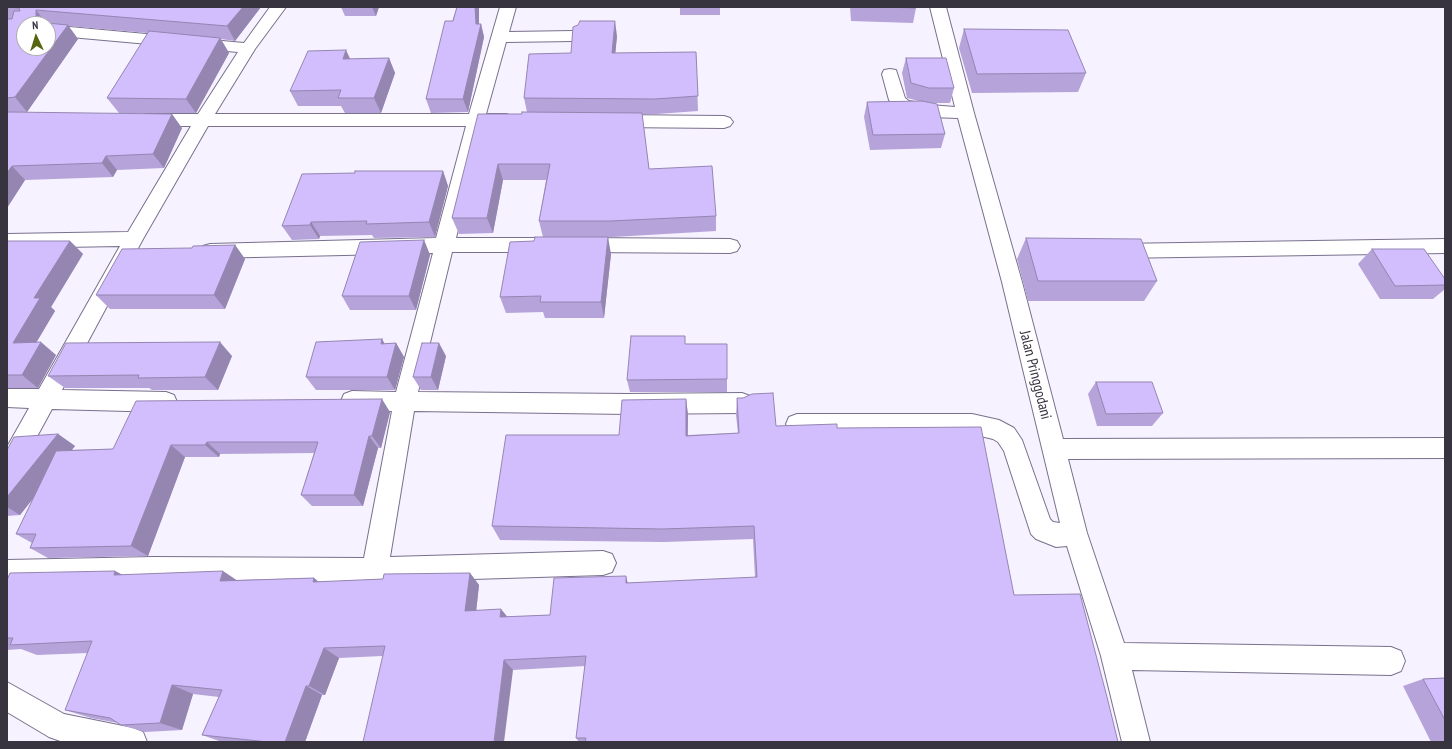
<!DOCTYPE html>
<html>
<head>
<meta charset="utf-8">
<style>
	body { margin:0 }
	#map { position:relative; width:1452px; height:749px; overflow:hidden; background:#f6f2ff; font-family:"PT Sans Narrow",sans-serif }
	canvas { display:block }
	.frame { position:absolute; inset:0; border:8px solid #37333f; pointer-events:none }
	.north { position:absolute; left:16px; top:16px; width:40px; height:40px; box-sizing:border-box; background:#fff; border:1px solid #afadb2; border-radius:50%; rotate:356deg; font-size:11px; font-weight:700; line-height:16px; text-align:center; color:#37333f }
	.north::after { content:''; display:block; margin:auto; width:14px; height:18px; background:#57660e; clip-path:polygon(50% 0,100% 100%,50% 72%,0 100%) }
</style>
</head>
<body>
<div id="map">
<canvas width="1452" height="749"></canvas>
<div class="frame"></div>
<div class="north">N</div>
</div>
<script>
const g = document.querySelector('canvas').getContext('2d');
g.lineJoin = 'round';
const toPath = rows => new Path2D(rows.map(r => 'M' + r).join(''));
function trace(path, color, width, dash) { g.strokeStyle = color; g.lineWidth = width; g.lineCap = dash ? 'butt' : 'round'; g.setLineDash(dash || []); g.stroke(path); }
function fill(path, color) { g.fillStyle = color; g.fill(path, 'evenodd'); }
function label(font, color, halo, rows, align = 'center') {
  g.font = font + ' "PT Sans Narrow",sans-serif'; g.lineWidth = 4; g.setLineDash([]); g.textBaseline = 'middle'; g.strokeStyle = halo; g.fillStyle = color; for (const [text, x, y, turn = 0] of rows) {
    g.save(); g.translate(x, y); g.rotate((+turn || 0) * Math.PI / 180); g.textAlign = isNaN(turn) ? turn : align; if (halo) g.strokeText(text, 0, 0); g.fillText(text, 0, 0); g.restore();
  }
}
const minor = toPath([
	[270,7,286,7,255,49,215,114,469,114,500,7,516,7,509,32,573,31,579,33,581,36,579,39,573,41,506,42,486,114,506,114,512,116,515,120,512,124,506,126,483,126,456,238,540,238,547,240,550,245,547,250,540,252,452,252,418,392,628,394,742,393,750,396,753,403,750,410,742,413,628,414,414,411,390,557,603,551,612,554,616,563,612,572,603,575,375,582,153,581,7,584,7,560,153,557,364,558,392,411,352,411,344,408,341,401,344,394,352,391,396,392,433,253,210,258,203,256,200,251,203,246,210,244,436,238,466,126,208,126,143,239,62,390,166,392,174,395,177,402,174,409,166,412,52,409,15,477,7,480,7,447,29,408,7,407,7,389,39,389,120,246,7,248,7,234,128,232,191,126,146,126,140,124,137,120,140,116,146,114,198,114,238,52,48,35,48,25,244,43,270,7],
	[930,7,946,7,974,113,1022,282,1063,439,1445,438,1445,458,1068,459,1087,533,1124,643,1391,647,1401,651,1405,661,1401,671,1391,675,1132,670,1150,742,1122,742,1101,656,1067,546,1056,547,1036,539,1031,534,1004,451,998,442,993,439,972,434,797,434,789,431,786,424,789,417,797,414,972,414,999,420,1014,428,1022,440,1050,519,1053,522,1060,523,1002,282,958,118,930,117,897,109,889,100,882,74,884,70,890,69,896,70,905,98,909,101,930,105,955,107,930,7],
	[614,115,724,116,730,118,733,122,730,126,724,128,614,127,608,125,605,121,608,117,614,115],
	[580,238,730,239,737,241,740,246,737,251,730,253,580,252,573,250,570,245,573,240,580,238],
	[1445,239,1445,253,1116,258,1109,256,1106,251,1109,246,1116,244,1445,239],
	[7,682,64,714,133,728,143,732,147,742,63,742,49,737,7,712,7,682]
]);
trace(minor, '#79708c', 2);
fill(minor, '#fff');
fill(toPath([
	[7,7,261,7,235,41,221,39,229,53,196,113,119,113,107,98,148,33,68,26,78,39,27,112,7,112],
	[341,7,379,7,376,16,345,16],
	[457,7,479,7,479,24,481,24,484,37,468,112,431,113,426,99],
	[680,7,720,7,720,15,680,15],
	[850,7,916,7,916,8,913,23,851,21],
	[964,29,1086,73,1078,92,972,93,959,48],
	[617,36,615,53,696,52,698,111,657,114,642,114,649,169,716,216,716,231,613,237,543,237,539,221,546,180,503,180,493,233,459,234,452,218,522,114,527,112,524,98,571,53],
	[389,58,395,73,381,113,345,113,341,106,298,106,290,91,350,59],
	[906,58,954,88,950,103,931,103,945,134,941,148,870,150,864,117,867,102,919,101,907,98,902,73],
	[7,112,182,128,164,168,117,170,113,177,25,180,7,208],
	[443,171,448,186,435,237,374,238,372,235,320,236,319,239,292,240,282,226],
	[1026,238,1157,281,1144,301,1028,301,1017,259],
	[424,240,430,255,416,310,350,310,342,296],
	[7,241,70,241,83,254,51,307,55,311,36,342,56,355,38,388,7,388],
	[235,245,245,259,225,309,110,309,96,295,192,248],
	[1372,249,1445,279,1445,289,1433,299,1380,299,1358,264],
	[611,254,604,318,545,318,543,312,506,313,500,297],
	[382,339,384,344,396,343,404,357,395,390,316,390,306,377],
	[686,344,727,344,727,392,630,392,627,380],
	[232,356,218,390,152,390,149,388,65,388,48,376],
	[446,356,438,390,421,390,413,377],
	[1096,382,1163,413,1152,426,1097,426,1088,394],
	[737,398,776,426,837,428,1014,595,1118,742,579,742,576,738,585,666,513,670,382,656,339,658,325,695,322,695,305,742,222,742,202,735,219,697,193,694,182,730,145,732,121,725,118,723,91,718,65,710,88,653,37,655,21,649,7,650,7,580,115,571,123,575,237,580,314,578,318,582,383,579,470,573,479,585,476,611,507,617,550,615,628,583,755,578,753,539,664,542,500,540,492,526,619,435,686,399,688,415,688,435,738,433,736,415],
	[390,412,381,448,378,448,363,506,312,506,301,495,314,453,220,454,219,457,185,457,148,556,48,558,30,548,32,543,16,534,34,497,20,515,7,516,7,450,58,434,75,446,72,450,113,449],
	[1445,678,1445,742,1431,742,1403,686,1423,679]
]), '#b5a3da');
fill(toPath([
	[243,7,261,7,235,41,227,26],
	[372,7,379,7,376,16],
	[475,7,479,7,479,29,481,24,484,37,468,112,463,99,476,24],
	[36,10,47,24,36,22],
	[615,21,617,36,614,68,612,53],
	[68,25,78,39,27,112,15,97],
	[220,38,229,53,196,113,186,99],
	[346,50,353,65,343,59],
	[389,58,395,73,381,113,374,98],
	[172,114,182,128,164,168,153,154],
	[106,156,117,170,113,177,102,163],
	[498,164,503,180,493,233,487,218],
	[12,166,25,180,7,208,7,173],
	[443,171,448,186,435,237,429,222],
	[311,222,320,236,319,239,310,225],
	[608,237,611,254,604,318,601,302],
	[424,240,430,255,416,310,409,296],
	[70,241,83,254,51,307,55,311,29,355,13,343,34,298],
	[235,245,245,259,225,309,214,295],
	[382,339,390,353,381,344],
	[41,342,56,355,38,388,22,375],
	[220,342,232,356,218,390,205,377],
	[396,343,404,357,395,390,387,377],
	[439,343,446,356,438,390,431,377],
	[382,399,390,412,381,448,372,436],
	[686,399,688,415,687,451,686,436],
	[58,434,75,446,20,515,7,507,7,497],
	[369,436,378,448,363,506,354,495],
	[207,442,220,454,219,457,205,445],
	[171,445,185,457,148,556,131,546],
	[115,571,137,583,114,575],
	[223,571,241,583,220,581],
	[470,573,479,585,475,622,465,611],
	[626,576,629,588,626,583],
	[314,578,329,590,313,582],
	[501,609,510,620,500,617],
	[324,648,339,658,325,695,309,686],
	[504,660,513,670,504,742,494,742],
	[172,685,193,694,182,730,160,723],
	[306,686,322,695,305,742,285,742]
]), '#9485b1');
const building = toPath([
	[7,7,243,7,227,26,36,10,36,22,68,25,15,97,7,98,7,19,12,19,14,11,20,11,19,8,7,7],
	[24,24,48,24,48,48,24,48,24,24],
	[457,7,475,7,476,24,481,24,463,99,426,99,445,21,453,21,457,7],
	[881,7,916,7,916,8,881,7],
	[580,21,615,21,612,53,696,52,698,96,655,99,524,98,529,54,571,53,573,27,578,25,580,21],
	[964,29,1068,30,1086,73,977,74,964,29],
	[149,31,220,38,186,99,107,98,149,31],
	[346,50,343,59,389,58,374,98,338,98,341,90,290,91,308,51,346,50],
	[906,58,946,58,954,88,929,88,911,83,906,58],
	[922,101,937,104,945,134,873,135,867,102,922,101],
	[7,112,172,114,153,154,106,156,102,163,12,166,7,173,7,112],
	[522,112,642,113,649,169,712,166,716,216,610,221,539,221,550,164,498,164,487,218,452,218,478,114,522,114,522,112],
	[355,171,443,171,429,222,366,224,367,221,311,222,310,225,282,226,302,174,355,173,355,171],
	[535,237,608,237,601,302,540,302,541,296,500,297,510,242,534,241,535,237],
	[1026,238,1141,239,1157,281,1038,281,1026,238],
	[424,240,409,296,342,296,360,242,424,240],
	[7,241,70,241,34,298,40,298,13,343,41,342,22,375,7,375,7,241],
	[235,245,214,295,96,295,122,249,192,248,193,246,235,245],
	[1372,249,1424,249,1445,279,1445,285,1395,286,1372,249],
	[631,336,685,336,685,344,727,344,727,379,627,380,631,336],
	[382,339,381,344,396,343,387,377,306,377,316,342,382,339],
	[220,342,205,377,138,378,139,375,48,376,66,343,220,342],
	[422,343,439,343,431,377,413,377,422,343],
	[1096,382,1152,382,1163,413,1106,414,1096,382],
	[773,393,776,426,837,424,837,428,981,427,1014,595,1080,594,1108,701,1118,742,585,742,586,738,576,738,586,656,504,660,494,742,363,742,385,646,324,648,309,686,306,686,285,742,268,742,202,735,222,690,172,685,160,723,121,725,110,718,65,710,92,641,10,645,13,638,7,638,7,580,10,573,115,571,114,575,223,571,220,581,314,578,313,582,383,579,384,574,470,573,465,611,501,609,500,617,550,615,554,578,626,576,626,583,757,577,754,526,662,529,492,526,506,435,619,435,622,400,686,399,686,436,739,433,737,398,743,398,752,394,773,393],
	[382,399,372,436,369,436,354,495,301,495,318,442,207,442,205,445,171,445,131,546,30,548,36,534,16,534,56,451,113,449,136,401,382,399],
	[58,434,7,497,7,450,14,437,58,434],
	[1445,678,1445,720,1423,679,1445,678]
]);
fill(building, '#d3befd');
trace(building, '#9485b1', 1);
label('15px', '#37333f', '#fff', [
	["Jalan Pringgodani",1035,375,76]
]);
</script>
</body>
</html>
